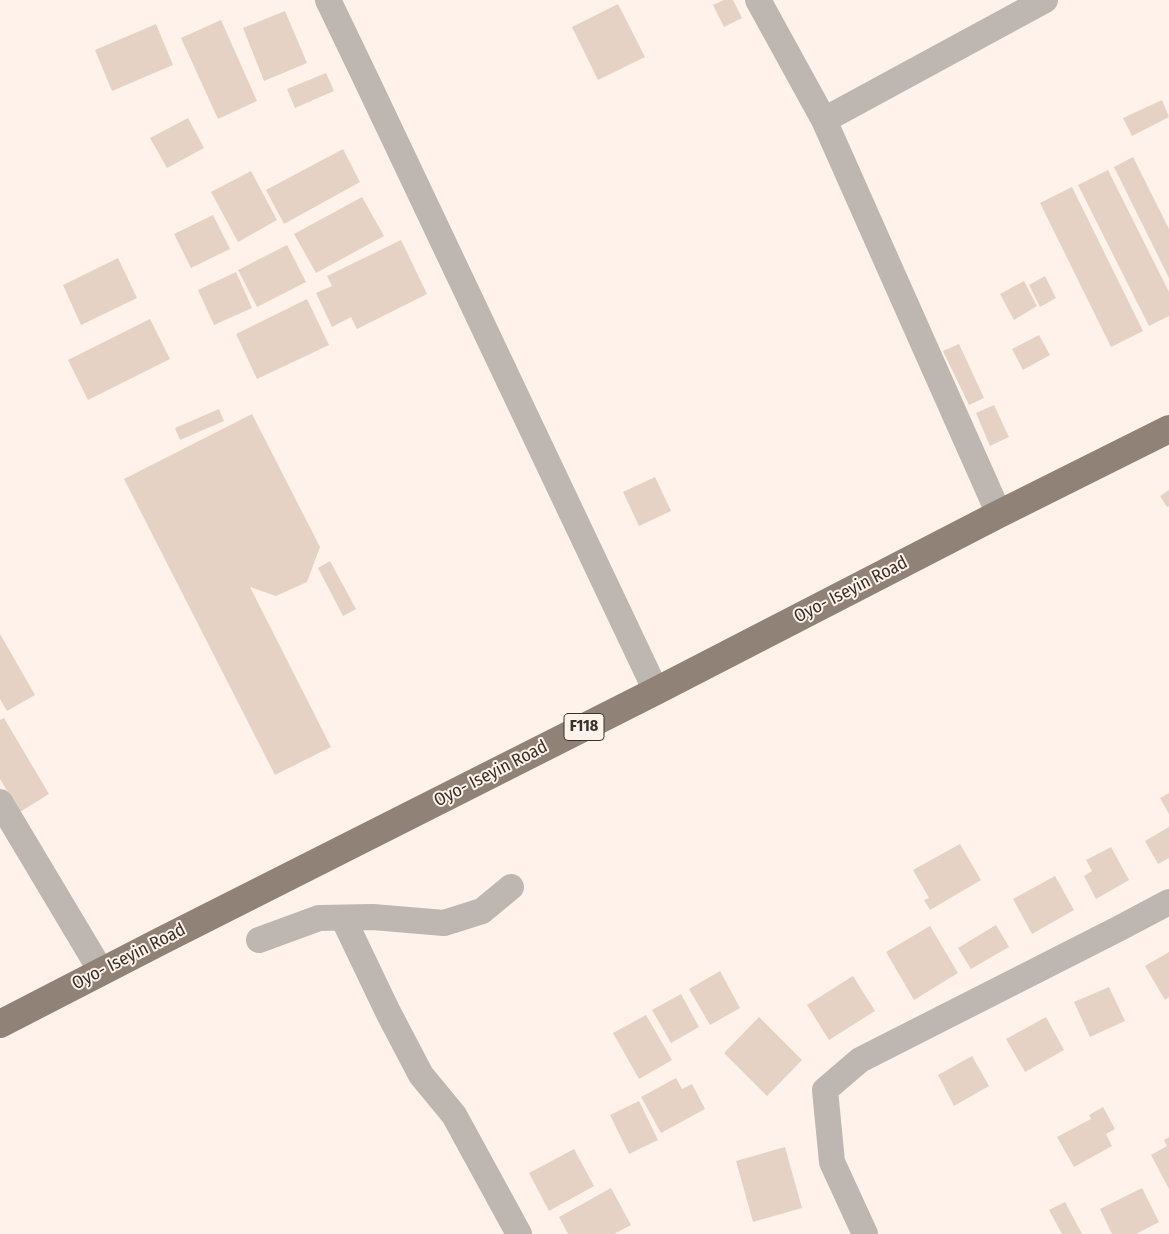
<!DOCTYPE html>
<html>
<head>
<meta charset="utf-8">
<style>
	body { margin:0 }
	canvas { display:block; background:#fef2ea }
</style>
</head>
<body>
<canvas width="1169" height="1234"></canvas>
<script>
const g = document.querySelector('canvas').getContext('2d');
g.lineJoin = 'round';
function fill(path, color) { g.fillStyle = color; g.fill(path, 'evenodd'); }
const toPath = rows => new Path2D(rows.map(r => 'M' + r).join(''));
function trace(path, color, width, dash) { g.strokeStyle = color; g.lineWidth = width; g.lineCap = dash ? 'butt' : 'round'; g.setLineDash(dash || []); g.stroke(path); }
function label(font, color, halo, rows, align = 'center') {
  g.font = font + ' "Fira Sans Condensed",sans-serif'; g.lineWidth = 4; g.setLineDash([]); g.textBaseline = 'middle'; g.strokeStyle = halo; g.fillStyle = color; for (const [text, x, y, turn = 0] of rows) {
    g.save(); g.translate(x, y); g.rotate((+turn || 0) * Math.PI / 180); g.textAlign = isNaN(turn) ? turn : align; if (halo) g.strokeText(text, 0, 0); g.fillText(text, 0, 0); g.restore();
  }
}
fill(toPath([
	[724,0,733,0,742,18,724,27,713,5],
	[618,4,645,57,598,80,572,27],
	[285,11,307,63,264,81,243,28],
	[221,20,257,101,218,119,181,38],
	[156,24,173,65,112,91,95,50],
	[326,73,334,91,295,108,287,89],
	[1162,100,1169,117,1132,136,1123,118],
	[188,118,204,148,167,168,150,138],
	[343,149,360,182,284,224,266,190],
	[1133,157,1169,229,1169,278,1114,167],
	[1108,170,1169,292,1169,316,1149,326,1078,185],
	[251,171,277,220,238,242,211,192],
	[1072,187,1143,331,1111,347,1040,203],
	[362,197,384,236,316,273,294,234],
	[213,215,230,249,191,268,174,234],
	[401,240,427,294,357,329,351,317,332,327,316,293,332,286,327,276],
	[287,245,306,282,257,307,238,270],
	[118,258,137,298,81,325,63,285],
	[236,272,252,308,214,325,198,290],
	[1045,276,1056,298,1040,307,1029,285],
	[1024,281,1037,306,1014,320,1000,294],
	[307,299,329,345,257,379,236,334],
	[150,319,170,359,88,400,68,360],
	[1039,335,1050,355,1023,370,1012,349],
	[959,344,984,398,969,405,943,351],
	[994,405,1009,437,990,446,976,413],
	[219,409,224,421,180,440,175,428],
	[252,414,320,547,307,582,276,596,250,587,331,747,275,775,124,479],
	[655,477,671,511,639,526,623,492],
	[1169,490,1169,506,1167,507,1160,496],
	[330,561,356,609,343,616,318,568],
	[0,634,35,695,7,711,0,699],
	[4,718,49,794,20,812,0,779,0,720],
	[1169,793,1169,814,1160,798],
	[1169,827,1169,858,1158,864,1145,841],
	[960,844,981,880,930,910,924,900,929,898,913,870],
	[1111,847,1129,880,1096,899,1084,876,1092,871,1086,860],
	[1055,876,1074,910,1032,934,1013,899],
	[996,925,1009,947,971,969,958,948],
	[930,926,958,973,914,1000,886,952],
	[1169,952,1169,997,1165,1000,1145,966],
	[720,971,740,1008,710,1025,689,989],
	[853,976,875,1011,829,1040,807,1005],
	[1109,987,1125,1021,1090,1037,1074,1002],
	[681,994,699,1027,671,1043,652,1010],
	[646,1015,672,1060,639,1079,613,1033],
	[759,1017,802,1060,767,1096,724,1053],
	[1046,1017,1064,1050,1025,1072,1006,1039],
	[972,1056,989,1086,954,1106,938,1075],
	[676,1078,682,1089,692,1084,705,1109,661,1133,641,1097],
	[639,1101,658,1140,629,1154,610,1115],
	[1103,1107,1115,1129,1106,1134,1112,1146,1074,1167,1057,1137,1091,1119,1089,1115],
	[1169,1137,1169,1189,1151,1155,1167,1146,1164,1140],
	[785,1147,802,1208,753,1222,736,1161],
	[574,1149,594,1186,549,1211,529,1173],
	[611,1188,631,1225,614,1234,568,1234,559,1217],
	[1142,1188,1159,1222,1136,1234,1112,1234,1100,1209],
	[1065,1202,1082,1234,1062,1234,1049,1210]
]), '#e5d2c5');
trace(toPath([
	[328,0,365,77,656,691],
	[758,0,824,120,999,514],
	[824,120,1045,0],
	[0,802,101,971],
	[343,918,388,1012,421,1075,454,1115,519,1234],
	[259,940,319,918,373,917,444,923,482,911,511,887],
	[865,1234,832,1162,825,1090,860,1060,1118,929,1169,902]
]), '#beb6b0', 26);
trace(toPath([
	[0,1024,161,941,656,691,999,514,1169,429]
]), '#918277', 28);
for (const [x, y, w] of [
	[584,727,40]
]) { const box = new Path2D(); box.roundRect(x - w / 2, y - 13.5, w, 27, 4); g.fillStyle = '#fef2ea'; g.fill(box); trace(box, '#39322c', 1); }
label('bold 16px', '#39322c', null, [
	["F118",584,727]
]);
label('18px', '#39322c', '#fef2ea', [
	["Oyo- Iseyin Road",851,590,-27],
	["Oyo- Iseyin Road",491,774,-27],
	["Oyo- Iseyin Road",129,957,-27]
]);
</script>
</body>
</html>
